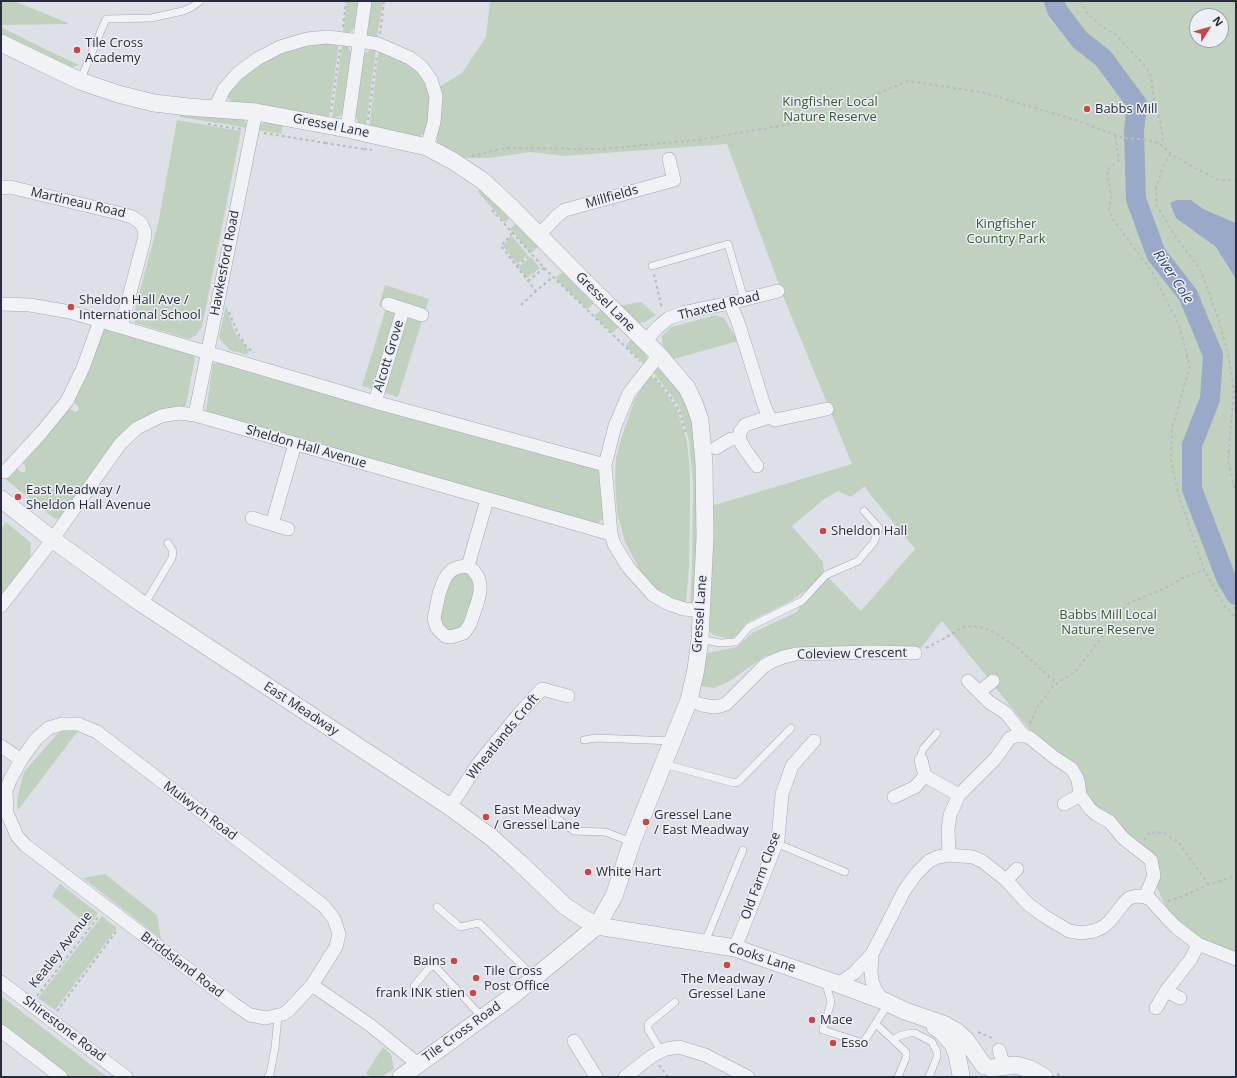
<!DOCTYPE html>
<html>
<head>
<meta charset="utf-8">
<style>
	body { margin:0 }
	#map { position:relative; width:1237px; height:1078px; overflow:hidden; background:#dee0e7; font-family:"Open Sans",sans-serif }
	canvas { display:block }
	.frame { position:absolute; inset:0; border:2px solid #282c3e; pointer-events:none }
	.north { position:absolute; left:1189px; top:8px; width:40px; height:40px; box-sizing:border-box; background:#edeff5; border:1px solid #9ea1ac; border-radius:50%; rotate:53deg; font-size:11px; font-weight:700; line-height:16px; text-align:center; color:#282c3e }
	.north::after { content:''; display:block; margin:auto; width:14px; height:18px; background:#ca4546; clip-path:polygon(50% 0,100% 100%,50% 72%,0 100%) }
</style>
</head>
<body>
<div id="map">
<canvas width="1237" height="1078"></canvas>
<div class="frame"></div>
<div class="north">N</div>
</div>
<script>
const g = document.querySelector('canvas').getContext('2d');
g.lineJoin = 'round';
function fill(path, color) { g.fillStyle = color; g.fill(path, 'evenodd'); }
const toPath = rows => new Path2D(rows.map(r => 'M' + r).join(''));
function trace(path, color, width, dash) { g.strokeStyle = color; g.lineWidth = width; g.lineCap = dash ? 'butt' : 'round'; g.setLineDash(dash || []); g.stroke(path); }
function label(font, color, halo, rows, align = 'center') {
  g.font = font + ' "Open Sans",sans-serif'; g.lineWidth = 3; g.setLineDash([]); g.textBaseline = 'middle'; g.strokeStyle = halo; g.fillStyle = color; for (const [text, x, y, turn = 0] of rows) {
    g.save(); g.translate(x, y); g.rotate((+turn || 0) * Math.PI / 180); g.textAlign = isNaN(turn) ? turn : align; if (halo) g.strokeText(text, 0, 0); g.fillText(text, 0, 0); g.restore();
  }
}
fill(toPath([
	[1,1,14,1,68,23,68,24,2,25],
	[347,1,360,1,357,26,348,34,343,33],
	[370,1,383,1,377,38,365,36],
	[490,1,1236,1,1236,955,1195,935,1171,918,1157,888,1159,870,1128,837,1121,825,1091,803,1076,769,1032,733,942,621,916,654,874,646,814,647,783,650,764,657,728,682,714,688,700,686,704,655,708,653,737,647,752,633,797,612,802,601,826,575,861,611,915,549,869,493,865,486,851,497,838,491,823,500,792,526,823,562,824,573,813,585,801,594,791,601,750,621,745,625,737,635,731,639,713,635,709,631,706,625,711,506,852,464,784,298,727,144,564,156,530,152,490,158,454,158,437,144,439,87,462,73,486,37],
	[1197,16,1221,16,1221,40,1197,40],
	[1,27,47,50,79,65,71,68,1,35],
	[339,42,329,118,232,103,228,98,228,91,244,74,265,60,287,50,311,43],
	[342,43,348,47,353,55,345,110,340,116,332,119],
	[372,49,376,49,366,127,358,122,354,113,362,58,364,54],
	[379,49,401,58,419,71,428,82,431,95,430,111,425,133,416,138,369,128],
	[180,111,245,120,248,128,180,117],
	[177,120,241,131,202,327,196,335,189,339,135,323,133,317,159,219],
	[265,122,283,123,281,134,257,130,260,125],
	[482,187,511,216,505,223,478,192],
	[517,222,540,245,531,253,510,229],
	[511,235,528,255,517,264,503,246],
	[531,257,540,268,527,278,518,267],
	[565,270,595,302,587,309,555,278],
	[385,285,429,299,398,397,362,386,386,308,379,306],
	[641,302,656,315,645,322,635,323,618,306],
	[226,305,234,331,249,351,247,355,230,350,221,341,219,337],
	[603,308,620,326,612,333,594,316],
	[716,315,724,318,738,341,674,359,664,348,662,343,662,336,671,327],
	[103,328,192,353,195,358,186,405,184,408,151,415,60,518,55,519,4,478,9,471,13,469,18,469,21,472,25,472,26,468,22,461,68,408,75,412,79,410,79,408,73,400],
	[633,337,646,353,647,357,645,365,626,346],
	[220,361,599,470,602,473,604,518,598,523,594,524,208,412,206,411,213,364],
	[659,368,663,369,676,384,695,425,697,467,696,597,690,605,692,566,693,484,689,441,680,409,672,396,652,371],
	[650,374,661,386,677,409,687,441,690,472,690,508,689,566,686,605,681,604,655,590,642,574,625,542,617,512,615,480,616,458,621,439,635,399],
	[6,522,31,543,30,558,1,596,1,529],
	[467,572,472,580,476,595,462,627,449,631,443,626,440,620,439,613,451,578,459,573],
	[65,730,78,731,18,810,17,799,24,772,59,732],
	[105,874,157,915,161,939,83,878],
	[60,884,98,913,89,926,52,896],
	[102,916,117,928,55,1010,38,998],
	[1,996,107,1077,70,1077,1,1026],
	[383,1047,391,1054,394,1069,381,1077,371,1077,366,1073]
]), '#c1d1bf');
fill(toPath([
	[1177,200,1191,200,1203,209,1236,223,1236,279,1216,247,1176,218,1170,203]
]), '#99a9c7');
trace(toPath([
	[1054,1,1057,10,1080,40,1103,58,1137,104,1134,131,1136,199,1156,254,1188,295,1213,355,1210,399,1192,445,1192,489,1226,578,1236,595]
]), '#99a9c7', 20);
const service = toPath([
	[80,81,106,19,151,18,183,11,192,7,200,1],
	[652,266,728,244,744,299],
	[144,605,172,558,173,551,168,543],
	[700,639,720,643,736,642,749,627,802,601,826,575,858,561,874,542,879,528,864,511],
	[584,740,596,738,673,741],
	[921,760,921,755,923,749,937,733],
	[664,764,734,783,738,782,791,728],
	[551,814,574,831,605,832,632,842],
	[776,843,845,872],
	[437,907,460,927,479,923,534,977],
	[705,942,743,850],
	[825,980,831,1002,823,1030,863,1043,888,1004],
	[414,986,428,969,434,965,482,1017],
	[876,1024,906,1052,906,1058,898,1077],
	[893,1040,899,1036,910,1033,915,1033,932,1042,937,1052,937,1057,929,1077],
	[661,1051,648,1029,648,1024,675,1002],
	[268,1077,270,1074,275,1048,278,1016]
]);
const minor = toPath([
	[215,108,224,89,237,74,257,59,280,47,307,39,327,37,360,41,378,44,410,58,422,67,431,80,436,96,434,122,427,147],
	[347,129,365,1],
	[1,188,10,187,122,214,132,217,141,223,145,232,144,240,121,327],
	[539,235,557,216,565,210,674,180,669,159],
	[730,303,738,322,764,405,769,417,775,420,827,409],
	[1,304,30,305,70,312,375,402,605,465],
	[388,304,422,315],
	[645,341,658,327,669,318,686,312,730,303,778,291],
	[659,355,629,393,615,426,605,465,611,534,614,544,628,567,653,595,669,604,684,609,702,611],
	[375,402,403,310],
	[195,415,256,112],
	[716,448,731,439,739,439],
	[757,466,744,448,739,439,740,432,745,425,769,417],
	[5,472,41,433,67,401,83,368,100,321],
	[252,518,288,529],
	[272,524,295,444],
	[468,566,459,567,452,570,447,575,444,580,439,594,434,619,437,628,445,636,451,637,464,633,470,624,478,601,480,591,480,584,478,577,473,570,468,566,487,500],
	[1,606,47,547,120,444,137,428,161,416,179,413,195,415,611,534],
	[968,681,989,702,1006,713,1024,736],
	[979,692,993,681],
	[689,700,702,705,714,707,720,706,726,704,764,666,771,662,783,657,796,654,870,652,915,653],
	[1,746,21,760,36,739,49,728,62,724,78,724,97,732,324,906,334,919,339,934,336,947,312,985],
	[21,760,10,780,6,791,7,813,17,836,25,845,234,1004,250,1015,266,1018,283,1014,289,1010,312,985,370,1025,418,1064],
	[921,760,925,776],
	[894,797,915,787,925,776,959,795],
	[1064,804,1080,795],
	[450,807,478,764,518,715,542,689,568,696],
	[949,855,948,830,950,815,959,795,995,759,1010,738,1016,736,1024,736,1029,737,1055,758,1072,769,1078,780,1080,795,1090,809,1096,814,1110,822,1123,838,1151,860,1154,876,1145,897],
	[1006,880,1017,869],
	[735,948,778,839,782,794,792,766,814,741],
	[872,954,871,972,872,981,876,991,884,1001],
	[1,982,126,1077],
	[838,984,854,973,872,954,904,891,916,874,929,861,938,857,949,855,973,857,982,861,1006,880,1028,904,1044,916,1069,931,1081,933,1094,931,1103,927,1109,922,1124,903,1129,898,1137,896,1145,897,1150,899,1167,918,1177,928,1198,944,1236,959],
	[1166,991,1180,998],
	[1156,1008,1166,991,1191,959,1198,944],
	[1,1031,61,1077],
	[574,1041,596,1077],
	[999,1050,1004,1066],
	[625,1077,652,1056,666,1049,679,1047,705,1055,748,1077]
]);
const tertiary = toPath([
	[1,43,80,81,118,94,154,103,188,107,256,112,347,129,427,147,453,161,483,181,511,207,587,284,659,355,687,388,694,403,700,420,704,463,705,537,700,639,696,669,689,700,632,842,614,896,597,926,511,997,401,1077],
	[1,499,52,539,138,601,450,807,492,838,520,863,566,907,583,918,597,926,735,948,838,984,884,1001,905,1011,943,1024,956,1031,966,1040,984,1066],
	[935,1027,941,1031,953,1044,957,1055,961,1075],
	[991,1068,1016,1065,1030,1069,1044,1077]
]);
trace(service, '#a4a6b1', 8);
trace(minor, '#a4a6b1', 14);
trace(tertiary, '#a4a6b1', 18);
trace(toPath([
	[1080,1,1087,13,1100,25,1116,35,1146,67,1151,77,1154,100,1160,119,1163,139,1159,143],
	[343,27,346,1],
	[380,34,384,1],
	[331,112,340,49],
	[368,120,377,55],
	[208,124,241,129],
	[264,133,325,143,326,139],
	[1115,136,1119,160,1107,170,1111,197,1109,210,1112,218,1152,272,1179,325,1190,366,1172,428,1171,461,1179,496,1204,570,1224,605,1236,618],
	[325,143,364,149],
	[364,149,372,150],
	[1171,154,1164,164,1156,188,1157,206,1176,237,1200,269,1217,315,1228,353,1234,390,1228,460,1236,494],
	[472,156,506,148,602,149,698,140,786,125,821,117,908,81,981,92,1076,120,1123,138,1141,139,1159,143,1171,154,1195,168,1219,180,1236,180],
	[492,210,544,268,640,361],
	[512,233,501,246,536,291,553,277],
	[517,266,531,255],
	[654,274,662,309],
	[528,281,544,268],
	[521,305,536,291],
	[229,312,237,332,246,346,254,353],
	[655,378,667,392,679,410,686,434],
	[926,648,945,638,965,626,980,627,992,631,1017,647,1057,684],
	[1030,724,1038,706,1053,686,1076,671,1114,621,1129,603,1168,587,1182,578,1204,570],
	[1144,840,1150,832,1164,833,1178,842,1209,885],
	[1168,901,1188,894,1210,884,1236,876],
	[37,996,99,916],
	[57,1011,118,929],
	[978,1032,994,1039],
	[659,1065,668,1077],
	[1057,1074,1063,1077]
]), '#b8bbc2', 2, [3, 3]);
trace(service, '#f0f2f6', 7);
trace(minor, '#f0f2f6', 13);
trace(tertiary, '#f0f2f6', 17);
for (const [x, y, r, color] of [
	[77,50,4,"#ca4546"],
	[1087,109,4,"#ca4546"],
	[71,307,4,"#ca4546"],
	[18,497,4,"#ca4546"],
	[823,531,4,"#ca4546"],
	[486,817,4,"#ca4546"],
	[646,822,4,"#ca4546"],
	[588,872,4,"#ca4546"],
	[454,961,4,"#ca4546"],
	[727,965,4,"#ca4546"],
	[476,978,4,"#ca4546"],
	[473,993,4,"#ca4546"],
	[812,1020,4,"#ca4546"],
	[833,1043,4,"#ca4546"]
]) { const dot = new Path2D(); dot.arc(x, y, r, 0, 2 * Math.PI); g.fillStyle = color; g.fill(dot); trace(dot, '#edeff5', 1.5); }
label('13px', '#282c3e', '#edeff5', [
	["Tile Cross",85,43],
	["Academy",85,58],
	["Babbs Mill",1095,109],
	["Sheldon Hall Ave /",79,300],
	["International School",79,315],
	["East Meadway /",26,490],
	["Sheldon Hall Avenue",26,505],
	["Sheldon Hall",831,531],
	["East Meadway",494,810],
	["/ Gressel Lane",494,825],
	["Gressel Lane",654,815],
	["/ East Meadway",654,830],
	["White Hart",596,872],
	["Bains",446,961,"right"],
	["Tile Cross",484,971],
	["Post Office",484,986],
	["The Meadway /",727,979,"center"],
	["Gressel Lane",727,994,"center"],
	["frank INK stien",465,993,"right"],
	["Mace",820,1020],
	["Esso",841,1043]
], 'left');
label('13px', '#375935', '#edeff5', [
	["Kingfisher Local",830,102],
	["Nature Reserve",830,117],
	["Kingfisher",1006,224],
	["Country Park",1006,239],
	["Babbs Mill Local",1108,615],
	["Nature Reserve",1108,630]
]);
label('13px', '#282c3e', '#edeff5', [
	["Gressel Lane",331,126,11],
	["Millfields",612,197,-16],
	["Martineau Road",78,203,13],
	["Hawkesford Road",225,263,-79],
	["Gressel Lane",605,302,45],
	["Thaxted Road",719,306,-14],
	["Alcott Grove",389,356,-73],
	["Sheldon Hall Avenue",306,447,16],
	["Gressel Lane",700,614,-86],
	["Coleview Crescent",852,654,-1],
	["East Meadway",301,709,33],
	["Wheatlands Croft",503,737,-51],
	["Mulwych Road",200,811,37],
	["Old Farm Close",761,876,-70],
	["Keatley Avenue",61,950,-52],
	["Cooks Lane",762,958,18],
	["Briddsland Road",182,965,37],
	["Shirestone Road",64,1029,37],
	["Tile Cross Road",462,1032,-36]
]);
label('italic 14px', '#334570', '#edeff5', [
	["River Cole",1173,277,57]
]);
</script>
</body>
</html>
